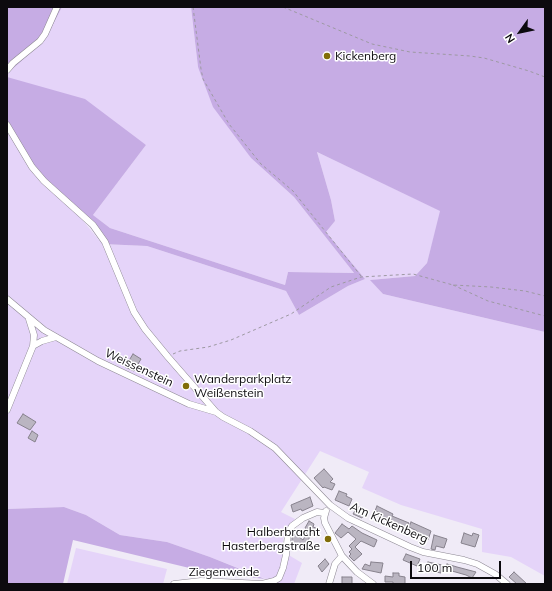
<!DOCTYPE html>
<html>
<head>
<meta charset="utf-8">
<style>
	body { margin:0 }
	#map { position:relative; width:552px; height:591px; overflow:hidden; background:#f0ebf7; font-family:Mulish,sans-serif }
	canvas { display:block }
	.frame { position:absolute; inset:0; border:8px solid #0c0a0e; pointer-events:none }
	.north { position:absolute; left:500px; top:12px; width:40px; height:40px; -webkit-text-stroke:3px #fff; paint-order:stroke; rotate:237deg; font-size:11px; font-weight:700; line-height:16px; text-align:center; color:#0c0a0e }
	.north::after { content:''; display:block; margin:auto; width:14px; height:18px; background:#0c0a0e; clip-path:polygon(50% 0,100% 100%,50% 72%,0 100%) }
	.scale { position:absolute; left:410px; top:561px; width:91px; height:18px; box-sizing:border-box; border:2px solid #0c0a0e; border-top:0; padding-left:5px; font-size:12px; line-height:14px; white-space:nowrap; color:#0c0a0e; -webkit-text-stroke:3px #fff; paint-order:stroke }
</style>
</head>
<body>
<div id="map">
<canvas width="552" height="591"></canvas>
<div class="frame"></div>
<div class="north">N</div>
<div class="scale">100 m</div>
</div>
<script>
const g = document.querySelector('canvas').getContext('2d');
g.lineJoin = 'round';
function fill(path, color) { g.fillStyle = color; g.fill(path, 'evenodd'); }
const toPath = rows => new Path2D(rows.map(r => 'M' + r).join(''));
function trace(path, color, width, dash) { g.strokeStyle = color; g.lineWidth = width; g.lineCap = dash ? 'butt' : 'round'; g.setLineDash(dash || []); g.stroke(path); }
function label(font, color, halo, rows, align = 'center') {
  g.font = font + ' Mulish,sans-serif'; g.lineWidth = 3; g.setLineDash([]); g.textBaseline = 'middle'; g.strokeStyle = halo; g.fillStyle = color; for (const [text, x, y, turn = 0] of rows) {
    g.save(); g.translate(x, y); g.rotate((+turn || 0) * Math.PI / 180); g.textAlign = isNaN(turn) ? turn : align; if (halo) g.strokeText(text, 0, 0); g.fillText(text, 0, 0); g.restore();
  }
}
fill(toPath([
	[62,7,191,7,198,67,251,158,294,197,354,273,288,272,285,285,110,228,93,215,146,145,7,77,7,74,45,40],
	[7,120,14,135,102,244,147,246,286,291,299,315,348,286,365,279,326,232,335,221,331,200,317,152,441,211,427,263,415,276,371,280,383,294,545,332,545,576,511,557,482,552,482,529,401,505,362,488,369,472,320,451,281,512,295,519,284,533,282,551,302,563,294,584,279,584,210,557,167,542,120,535,86,515,64,507,7,509],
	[76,548,167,569,163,584,67,584]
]), '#e5d4f9');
fill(toPath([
	[7,7,62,7,45,40,7,74],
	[191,7,545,7,545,332,383,294,370,280,415,276,427,263,440,211,317,152,331,200,335,221,326,232,365,279,348,286,299,315,286,291,147,246,102,244,90,227,45,181,14,135,7,120,7,77,85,99,146,145,93,215,110,228,285,285,288,272,354,273,294,197,251,158,213,107,198,67],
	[64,507,86,515,120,535,167,542,210,557,265,579,206,572,73,540,63,584,7,584,7,509]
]), '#c6ace4');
const building = toPath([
	[133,354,141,359,134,371,125,367,133,354],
	[23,414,36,422,30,430,17,423,23,414],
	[32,431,38,435,35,442,28,438,32,431],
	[324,469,333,479,330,482,335,484,332,490,324,487,323,488,314,478,324,469],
	[339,491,347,494,346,496,352,499,349,506,335,500,339,491],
	[310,497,313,506,302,511,301,509,293,512,291,505,310,497],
	[377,506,393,514,392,516,409,523,406,530,379,517,380,513,375,511,377,506],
	[357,507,360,507,360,508,365,511,362,518,353,514,357,507],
	[309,521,314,524,313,527,316,528,302,549,292,542,292,538,295,534,303,540,308,531,305,528,309,521],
	[411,522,431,531,428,540,419,536,419,537,414,535,417,531,409,527,411,522],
	[342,524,349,529,352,526,362,533,377,540,375,545,374,547,361,541,355,547,362,554,354,561,349,556,351,554,349,552,352,549,349,546,356,539,348,532,341,538,335,533,342,524],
	[464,533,472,536,473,533,479,535,475,547,461,543,464,533],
	[434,535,447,539,444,548,436,546,435,550,431,549,434,535],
	[406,554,420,559,417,566,403,560,406,554],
	[325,559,329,564,322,572,318,566,325,559],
	[371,562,383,563,381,573,362,569,365,564,370,566,371,562],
	[428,562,442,565,441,573,426,570,428,562],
	[447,564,457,567,476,572,472,578,466,575,445,569,447,564],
	[514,572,527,584,517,584,509,577,514,572],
	[393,573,399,573,399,576,405,577,405,584,393,584,393,582,385,582,385,576,393,577,393,573],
	[342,577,352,577,352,584,342,584,342,577]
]);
fill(building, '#bab5c1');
trace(building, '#87828d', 1);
const street = toPath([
	[7,70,13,63,40,41,45,34,57,7],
	[7,125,32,167,44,181,93,225,105,242,134,312,145,329,168,357,216,412,223,417,250,431,275,448,330,505,348,518,410,547,423,552,464,560,477,564,495,574,507,584],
	[7,299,44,330,98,361,189,404,216,412],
	[29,319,34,335,33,346],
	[7,410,33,346,42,341,56,337],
	[326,511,324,518,325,523,342,556,357,572,373,584],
	[174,584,201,581,262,584,274,581,279,578,283,568,286,555,288,533,292,526,303,518,317,512,324,513],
	[329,584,335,564,342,556]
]);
trace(street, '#8d8893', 7);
trace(toPath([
	[193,7,201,69,203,79,229,124,261,164,293,191,361,276],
	[283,7,372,44,410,52,470,56,484,58,529,71,545,77],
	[453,285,488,301,545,316],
	[173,354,180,351,208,347,231,340,291,314,331,287,361,277,413,274,453,285,491,287,525,291,545,296]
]), '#9d99a2', 1, [3, 3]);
trace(street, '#fff', 6);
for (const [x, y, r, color] of [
	[327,56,4,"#816d09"],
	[186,386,4,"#816d09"],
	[328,539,4,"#816d09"]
]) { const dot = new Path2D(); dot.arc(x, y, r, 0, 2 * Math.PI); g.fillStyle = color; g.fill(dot); trace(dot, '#fff', 1.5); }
label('12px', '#0c0a0e', '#fff', [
	["Kickenberg",335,56],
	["Wanderparkplatz",194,379],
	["Weißenstein",194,393],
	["Halberbracht",320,532,"right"],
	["Hasterbergstraße",320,546,"right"]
], 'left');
label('12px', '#0c0a0e', '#fff', [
	["Weissenstein",139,368,25],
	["Am Kickenberg",389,523,24],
	["Ziegenweide",224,572]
]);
</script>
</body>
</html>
